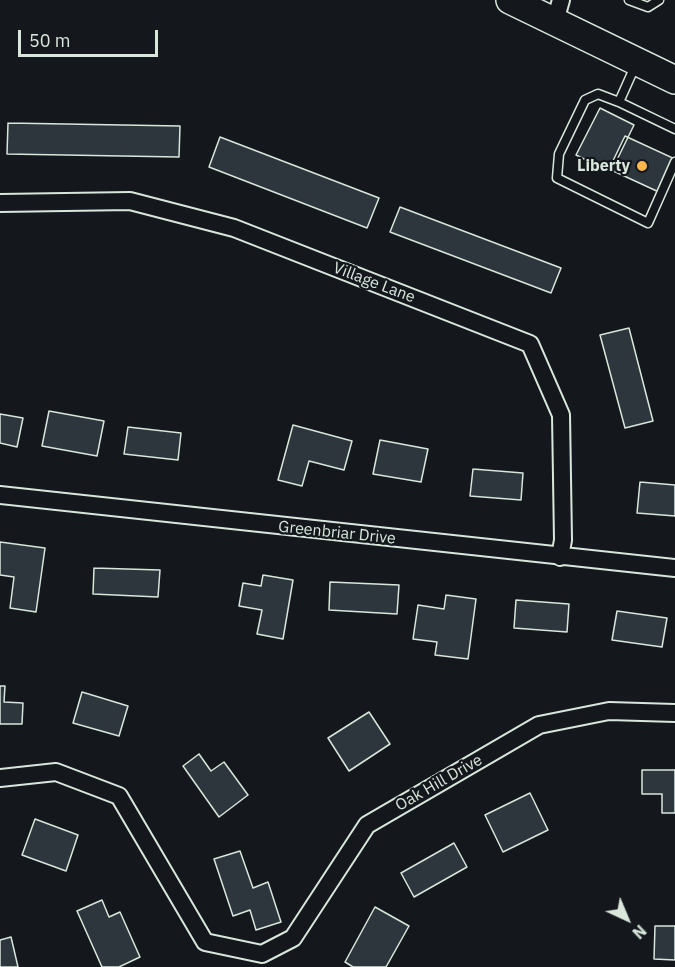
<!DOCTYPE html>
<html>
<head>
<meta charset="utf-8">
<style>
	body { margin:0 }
	#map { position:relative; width:675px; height:967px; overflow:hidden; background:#14181c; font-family:"IBM Plex Sans",sans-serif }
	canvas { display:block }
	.north { position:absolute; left:597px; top:889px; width:60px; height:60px; -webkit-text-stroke:4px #14181c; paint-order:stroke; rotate:136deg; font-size:16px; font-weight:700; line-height:24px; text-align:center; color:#d8e6dc }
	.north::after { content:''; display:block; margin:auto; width:21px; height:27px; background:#d8e6dc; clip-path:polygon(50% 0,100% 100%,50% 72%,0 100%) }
	.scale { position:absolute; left:18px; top:30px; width:140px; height:27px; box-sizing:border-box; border:3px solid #d8e6dc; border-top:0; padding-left:8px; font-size:18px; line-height:21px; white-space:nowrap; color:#d8e6dc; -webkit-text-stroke:4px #14181c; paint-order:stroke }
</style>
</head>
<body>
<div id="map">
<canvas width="675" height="967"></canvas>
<div class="north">N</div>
<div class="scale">50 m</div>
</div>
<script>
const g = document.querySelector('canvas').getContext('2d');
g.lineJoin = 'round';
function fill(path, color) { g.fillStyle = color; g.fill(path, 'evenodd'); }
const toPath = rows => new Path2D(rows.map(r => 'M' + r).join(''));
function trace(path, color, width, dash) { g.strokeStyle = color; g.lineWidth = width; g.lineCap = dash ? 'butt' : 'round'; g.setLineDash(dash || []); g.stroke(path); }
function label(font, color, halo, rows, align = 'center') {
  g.font = font + ' "IBM Plex Sans",sans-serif'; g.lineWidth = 4.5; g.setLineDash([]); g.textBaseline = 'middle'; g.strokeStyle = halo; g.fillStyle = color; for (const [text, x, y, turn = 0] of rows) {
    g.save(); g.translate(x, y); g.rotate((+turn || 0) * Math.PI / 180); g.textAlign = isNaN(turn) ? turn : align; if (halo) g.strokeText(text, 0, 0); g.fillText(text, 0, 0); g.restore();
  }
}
const building = toPath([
	[600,108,634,125,611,172,576,155,600,108],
	[8,123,180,126,179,157,7,154,8,123],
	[625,136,675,159,661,193,609,169,625,136],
	[220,137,379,198,367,228,209,167,220,137],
	[400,207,561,268,551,293,390,232,400,207],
	[629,328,653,421,625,428,600,335,629,328],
	[49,411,104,421,97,456,42,446,49,411],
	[0,414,23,418,17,447,0,443,0,414],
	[293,425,352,441,344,470,309,461,302,486,278,480,293,425],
	[128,427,181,433,178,460,124,454,128,427],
	[380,440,428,449,421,482,373,474,380,440],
	[473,469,523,473,521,500,470,496,473,469],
	[640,482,675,485,675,516,637,513,640,482],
	[0,542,45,548,36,612,10,608,14,577,0,575,0,542],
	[94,568,160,570,158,597,93,594,94,568],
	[263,575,293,580,283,639,257,634,262,610,239,606,243,583,261,586,263,575],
	[330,582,399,585,397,614,329,610,330,582],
	[446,595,476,599,468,659,435,655,437,642,413,639,418,605,444,609,446,595],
	[516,600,569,604,567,632,514,628,516,600],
	[617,611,667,618,662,647,612,640,617,611],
	[0,686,5,686,4,702,23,703,22,724,0,724,0,686],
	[82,692,128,706,119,736,73,723,82,692],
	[369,712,390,744,349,771,328,738,369,712],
	[199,754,211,771,224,762,248,795,219,817,183,766,199,754],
	[642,770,675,770,675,813,662,813,662,794,642,794,642,770],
	[530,793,548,830,503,852,485,815,530,793],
	[35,819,78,835,66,871,22,855,35,819],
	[454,843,467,867,414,897,401,873,454,843],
	[240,851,253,888,268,882,281,922,256,930,250,910,233,916,214,859,240,851],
	[102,900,109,917,120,912,140,957,119,967,102,967,77,911,102,900],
	[375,907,409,926,386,967,353,967,345,962,375,907],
	[655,926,675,926,675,960,654,959,655,926],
	[11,937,18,967,0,967,0,940,11,937]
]);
fill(building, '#2c363c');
trace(building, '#d8e6dc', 1.5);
const service = toPath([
	[629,0,648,7,659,0],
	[636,64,619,102,675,129],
	[619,102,598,94,585,100,559,154,557,178,648,223,675,162]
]);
const minor = toPath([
	[555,21,561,0],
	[0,203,130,201,234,228,530,344,561,415,563,540,560,557],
	[0,495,675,568],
	[0,778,56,772,119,796,205,942,262,954,293,938,367,825,539,725,609,711,675,713]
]);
const primary = toPath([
	[510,0,675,80]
]);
trace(service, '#d8e6dc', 11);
trace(minor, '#d8e6dc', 20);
trace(primary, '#d8e6dc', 30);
trace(service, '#14181c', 8);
trace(minor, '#14181c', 16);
trace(primary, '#14181c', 27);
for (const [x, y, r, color] of [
	[642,166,6,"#ffb74d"]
]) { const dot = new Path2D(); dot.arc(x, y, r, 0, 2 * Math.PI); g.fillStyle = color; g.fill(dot); trace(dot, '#14181c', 2); }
label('bold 16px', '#d8e6dc', '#14181c', [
	["Liberty",630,166]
], 'right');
label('16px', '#d8e6dc', '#14181c', [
	["Village Lane",374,283,21],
	["Greenbriar Drive",337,533,6],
	["Oak Hill Drive",439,783,-30]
]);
</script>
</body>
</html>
